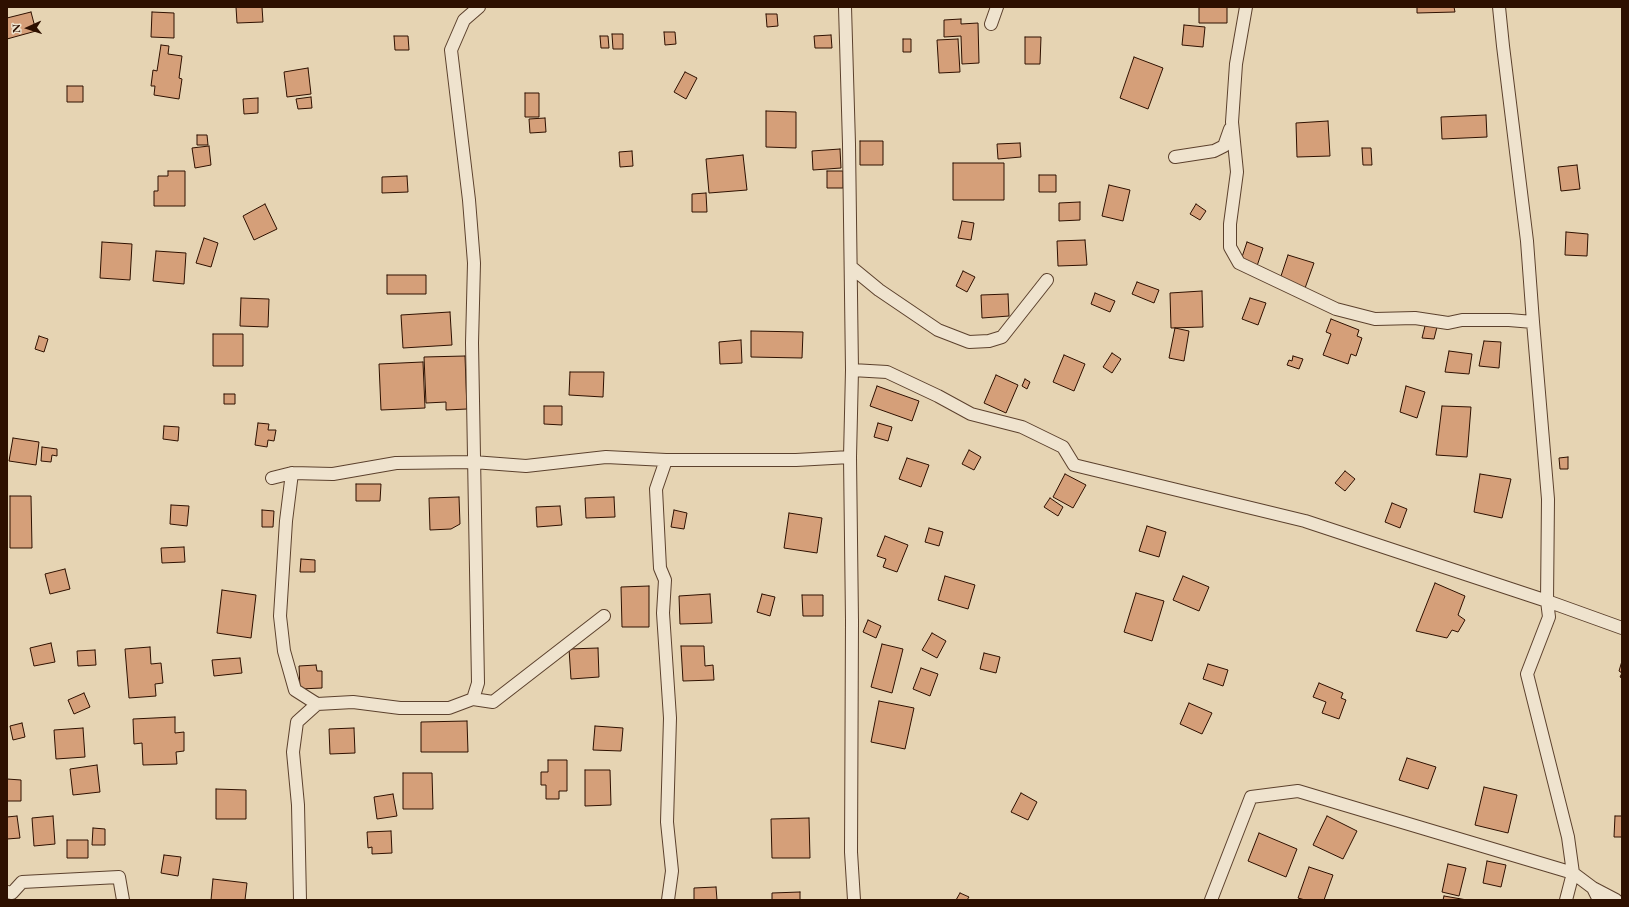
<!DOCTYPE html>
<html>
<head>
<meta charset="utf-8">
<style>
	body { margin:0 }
	#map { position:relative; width:1629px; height:907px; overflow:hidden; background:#e6d4b3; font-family:"EB Garamond",serif }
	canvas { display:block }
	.frame { position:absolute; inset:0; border:8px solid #2e1000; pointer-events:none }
	.north { position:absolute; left:8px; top:8px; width:40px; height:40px; -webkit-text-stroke:3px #efe3ce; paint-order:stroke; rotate:267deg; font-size:11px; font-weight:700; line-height:16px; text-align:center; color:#2e1000 }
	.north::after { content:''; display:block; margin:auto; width:14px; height:18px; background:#2e1000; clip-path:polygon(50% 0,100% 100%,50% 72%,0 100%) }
</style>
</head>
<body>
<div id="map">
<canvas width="1629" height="907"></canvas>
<div class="frame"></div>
<div class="north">N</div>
</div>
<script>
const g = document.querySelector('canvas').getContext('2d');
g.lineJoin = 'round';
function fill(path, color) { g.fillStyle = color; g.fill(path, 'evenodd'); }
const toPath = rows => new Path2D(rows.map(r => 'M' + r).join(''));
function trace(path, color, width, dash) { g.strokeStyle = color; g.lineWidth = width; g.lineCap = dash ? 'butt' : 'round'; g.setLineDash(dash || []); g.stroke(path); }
const building = toPath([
	[236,7,262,7,263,22,237,23,236,7],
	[1199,7,1227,7,1227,23,1199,23,1199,7],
	[1417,7,1454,7,1455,12,1417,13,1417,7],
	[31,12,36,31,7,39,7,18,31,12],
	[152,12,174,13,174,38,151,37,152,12],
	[766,14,777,14,778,26,767,27,766,14],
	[961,19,961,24,978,23,979,63,962,64,961,36,944,37,944,20,961,19],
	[1184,25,1205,27,1203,47,1182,45,1184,25],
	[664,32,675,32,676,44,665,45,664,32],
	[612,34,623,34,623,49,613,49,612,34],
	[831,35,832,48,815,48,814,36,831,35],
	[394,36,408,36,409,50,395,50,394,36],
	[600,36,608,36,609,48,601,48,600,36],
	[1025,37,1041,37,1040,64,1025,64,1025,37],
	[903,39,911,39,911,52,903,52,903,39],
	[958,39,960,72,939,73,937,40,958,39],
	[161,45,169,46,168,54,182,56,179,78,182,79,179,99,154,95,155,86,151,86,153,70,157,71,161,45],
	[1134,57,1163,68,1148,109,1120,98,1134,57],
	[308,68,311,94,287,97,284,72,308,68],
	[685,72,697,78,686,99,674,92,685,72],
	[67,86,83,86,83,102,67,102,67,86],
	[525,93,539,93,539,117,525,117,525,93],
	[311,97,312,108,298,109,296,99,311,97],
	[258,98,258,113,244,114,243,99,258,98],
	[766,111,796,112,796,148,766,147,766,111],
	[1486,115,1487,137,1442,139,1441,117,1486,115],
	[545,118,546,132,530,133,529,119,545,118],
	[1328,121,1330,156,1297,157,1296,123,1328,121],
	[197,135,207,135,208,145,197,145,197,135],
	[860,141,883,141,883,165,860,165,860,141],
	[1020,143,1021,157,998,159,997,144,1020,143],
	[209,146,211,165,195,168,192,148,209,146],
	[1362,148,1371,148,1372,165,1363,165,1362,148],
	[840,149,841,168,813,170,812,151,840,149],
	[632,151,633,166,620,167,619,152,632,151],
	[743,155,747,190,709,193,706,159,743,155],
	[953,163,1004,163,1004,200,953,200,953,163],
	[1577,165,1580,189,1561,191,1558,167,1577,165],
	[168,171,185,171,185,206,154,206,154,191,158,191,158,176,168,176,168,171],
	[827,171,843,171,843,188,827,188,827,171],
	[1039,175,1056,175,1056,192,1039,192,1039,175],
	[407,176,408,192,382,193,382,177,407,176],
	[1109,185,1130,190,1123,221,1102,216,1109,185],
	[706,193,707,212,692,212,692,194,706,193],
	[1080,202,1080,220,1059,221,1059,203,1080,202],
	[265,204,277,229,254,240,243,216,265,204],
	[1196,204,1206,211,1200,220,1190,214,1196,204],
	[962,221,974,223,971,240,958,238,962,221],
	[1566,232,1588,234,1587,256,1565,255,1566,232],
	[204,238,218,243,211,267,196,263,204,238],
	[1085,240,1087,265,1058,266,1057,241,1085,240],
	[102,242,132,244,130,280,100,278,102,242],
	[1247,242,1263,248,1256,269,1240,263,1247,242],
	[156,251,186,253,184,284,153,281,156,251],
	[1288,255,1314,263,1304,291,1280,279,1288,255],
	[963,271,975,277,967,292,956,286,963,271],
	[387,275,426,275,426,294,387,294,387,275],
	[1137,282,1159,290,1154,303,1132,294,1137,282],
	[1202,291,1203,327,1171,328,1170,293,1202,291],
	[1095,293,1115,301,1110,312,1091,304,1095,293],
	[1008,294,1009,316,982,318,981,295,1008,294],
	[241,298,269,299,268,327,240,326,241,298],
	[1250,298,1266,303,1258,325,1242,319,1250,298],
	[450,312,452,345,403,348,401,315,450,312],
	[1331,319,1359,330,1357,336,1362,338,1356,356,1351,354,1348,364,1323,355,1331,334,1326,332,1331,319],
	[1425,326,1437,327,1434,339,1422,338,1425,326],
	[1175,328,1189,331,1184,361,1169,358,1175,328],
	[751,331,803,332,802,358,751,357,751,331],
	[213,334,243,334,243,366,213,366,213,334],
	[39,336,48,339,44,352,35,349,39,336],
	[741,340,742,363,720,364,719,342,741,340],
	[1484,341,1501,342,1499,368,1479,366,1484,341],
	[1449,351,1472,354,1469,374,1445,372,1449,351],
	[1112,353,1121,359,1112,373,1103,367,1112,353],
	[1064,355,1085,364,1074,391,1053,382,1064,355],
	[465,356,467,409,446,410,446,402,426,403,424,357,465,356],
	[1293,356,1303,359,1299,369,1287,365,1289,360,1292,361,1293,356],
	[423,362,425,408,381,410,379,364,423,362],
	[570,372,604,372,603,397,569,395,570,372],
	[996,375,1018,385,1006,413,984,403,996,375],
	[1025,379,1030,382,1027,389,1022,386,1025,379],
	[877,386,919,401,912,421,870,406,877,386],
	[1406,386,1425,392,1417,418,1400,412,1406,386],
	[224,394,235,394,235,404,224,404,224,394],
	[544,406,562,406,562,425,544,424,544,406],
	[1442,406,1471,407,1467,457,1436,455,1442,406],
	[258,423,269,424,268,430,276,430,274,441,268,440,267,447,255,445,258,423],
	[878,423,892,427,888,441,874,437,878,423],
	[164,426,179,427,178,441,163,439,164,426],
	[13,438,39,442,36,465,9,461,13,438],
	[42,447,57,449,57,456,52,455,51,462,41,461,42,447],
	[969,450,981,457,974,470,962,464,969,450],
	[1568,457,1568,469,1560,469,1559,458,1568,457],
	[907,458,929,465,921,487,899,479,907,458],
	[1345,471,1355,479,1345,491,1335,483,1345,471],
	[1065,474,1086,485,1073,508,1053,497,1065,474],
	[1480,474,1511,479,1502,518,1474,512,1480,474],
	[356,484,381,484,380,501,356,501,356,484],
	[10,496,31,496,32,548,10,548,10,496],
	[459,497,460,524,451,529,430,530,429,498,459,497],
	[614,497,615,517,586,518,585,498,614,497],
	[1050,498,1063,507,1058,516,1044,507,1050,498],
	[1392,503,1407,509,1400,528,1385,522,1392,503],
	[171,505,189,506,187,526,170,524,171,505],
	[560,506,562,525,537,527,536,507,560,506],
	[262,510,274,511,273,527,262,527,262,510],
	[674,510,687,513,684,529,671,527,674,510],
	[789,513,822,518,817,553,784,548,789,513],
	[1147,526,1166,532,1159,557,1139,551,1147,526],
	[929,528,943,532,939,546,925,542,929,528],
	[885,536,908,545,897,572,883,567,886,559,877,556,885,536],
	[184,547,185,562,162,563,161,548,184,547],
	[301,559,315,560,315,572,300,572,301,559],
	[65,569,70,589,50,594,45,574,65,569],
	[945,576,975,585,968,609,938,600,945,576],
	[1183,576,1209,587,1199,611,1173,600,1183,576],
	[1435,583,1465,596,1458,615,1465,620,1458,632,1452,630,1447,638,1416,631,1435,583],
	[649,586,649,627,622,627,621,587,649,586],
	[222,590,256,595,251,638,217,633,222,590],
	[1136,593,1164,601,1152,641,1124,632,1136,593],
	[710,594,712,623,680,624,679,596,710,594],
	[762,594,775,597,770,616,757,612,762,594],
	[802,595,823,595,823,616,803,616,802,595],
	[868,620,881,626,876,638,863,632,868,620],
	[932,633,946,641,937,658,922,650,932,633],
	[51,643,55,662,34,666,30,648,51,643],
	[882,644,903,649,892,693,871,687,882,644],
	[681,646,704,646,705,666,713,665,714,680,683,681,681,646],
	[150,647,151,664,161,663,163,683,155,684,156,696,129,698,125,649,150,647],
	[598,648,599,677,571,679,569,649,598,648],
	[95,650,96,665,78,666,77,651,95,650],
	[984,653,1000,657,996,673,980,669,984,653],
	[240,658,242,673,214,676,212,660,240,658],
	[1622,661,1622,678,1620,677,1622,673,1619,671,1622,661],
	[1208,664,1228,670,1223,686,1203,679,1208,664],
	[316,665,317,671,322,671,322,688,300,689,299,666,316,665],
	[921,668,938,674,930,696,913,689,921,668],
	[1319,683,1343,693,1341,698,1346,700,1339,719,1322,713,1326,702,1313,697,1319,683],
	[84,693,90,707,74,714,68,700,84,693],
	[879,701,914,708,905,749,871,742,879,701],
	[1189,703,1212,713,1202,734,1180,724,1189,703],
	[175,717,175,733,184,732,184,751,176,752,177,764,143,765,142,743,134,744,133,719,175,717],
	[467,721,468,752,421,752,421,722,467,721],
	[22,723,25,737,13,740,10,726,22,723],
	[595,726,623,728,621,751,593,750,595,726],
	[83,728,85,757,56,759,54,730,83,728],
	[354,728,355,753,330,754,329,729,354,728],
	[1407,758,1436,767,1428,789,1399,780,1407,758],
	[548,760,567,760,567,791,559,791,559,799,546,799,546,785,541,785,541,772,548,772,548,760],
	[97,765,100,792,73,795,70,769,97,765],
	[585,770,610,770,611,805,585,806,585,770],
	[403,773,432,773,433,809,403,809,403,773],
	[7,779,21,780,21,801,7,801,7,779],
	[1484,787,1517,795,1508,833,1475,825,1484,787],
	[216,789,246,790,246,819,216,819,216,789],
	[1021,793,1037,802,1028,820,1011,812,1021,793],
	[393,794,397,816,377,819,374,797,393,794],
	[17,816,20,838,7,839,7,817,17,816],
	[53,816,55,844,34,846,32,818,53,816],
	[1327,816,1357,831,1343,859,1313,845,1327,816],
	[1615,816,1622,816,1622,837,1614,837,1615,816],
	[809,818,810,858,772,858,771,819,809,818],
	[93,828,105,829,105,845,92,845,93,828],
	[391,831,392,853,372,854,372,847,368,848,367,832,391,831],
	[1259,833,1297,849,1286,877,1248,861,1259,833],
	[67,840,88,840,88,858,67,858,67,840],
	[164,855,181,857,178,876,161,873,164,855],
	[1487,861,1506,865,1501,887,1483,883,1487,861],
	[1448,864,1466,868,1459,896,1442,892,1448,864],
	[1309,867,1333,875,1324,900,1305,900,1298,898,1309,867],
	[213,879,247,883,245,900,211,900,213,879],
	[716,887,717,900,694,900,694,888,716,887],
	[800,892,800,900,772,900,772,893,800,892],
	[960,893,969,897,967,900,956,900,960,893],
	[1444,896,1467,900,1443,900,1444,896]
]);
fill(building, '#d59f79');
trace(building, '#2e1000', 1);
const street = toPath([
	[845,7,849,144,852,370,850,457,852,621,851,852,854,900],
	[1246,7,1236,64,1232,122,1237,172,1230,224,1230,247,1239,263,1336,309,1375,319,1415,318,1448,323,1462,320,1509,320,1533,322],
	[1499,7,1503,46,1527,241,1533,322,1548,499,1547,601,1549,617,1527,674,1568,837,1573,873,1593,888,1599,900],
	[991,24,997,7],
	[1175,157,1214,151,1224,146,1230,129],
	[851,267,879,290,938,330,969,342,989,341,1002,337,1047,280],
	[852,370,887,372,938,396,971,414,1022,427,1063,447,1074,465,1305,521,1547,601,1622,628],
	[292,473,286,521,280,616,284,651,295,690,317,704],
	[272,478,292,473,333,474,396,463,473,462,526,466,606,457,666,460],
	[473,699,493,702,604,616],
	[1593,888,1616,900],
	[7,892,12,893,22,882,119,877,123,900],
	[300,900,298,805,293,752,297,722,317,704,353,702,400,708,449,708,473,699,478,683,472,343,474,263,469,200,451,50,464,20,479,7],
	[668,900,672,871,667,822,670,718,663,613,665,580,660,568,656,489,666,460,796,460,850,457],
	[1211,900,1251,797,1298,791,1573,873,1566,900]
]);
trace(street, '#5c412d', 14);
trace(street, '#efe3ce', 12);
</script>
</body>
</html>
